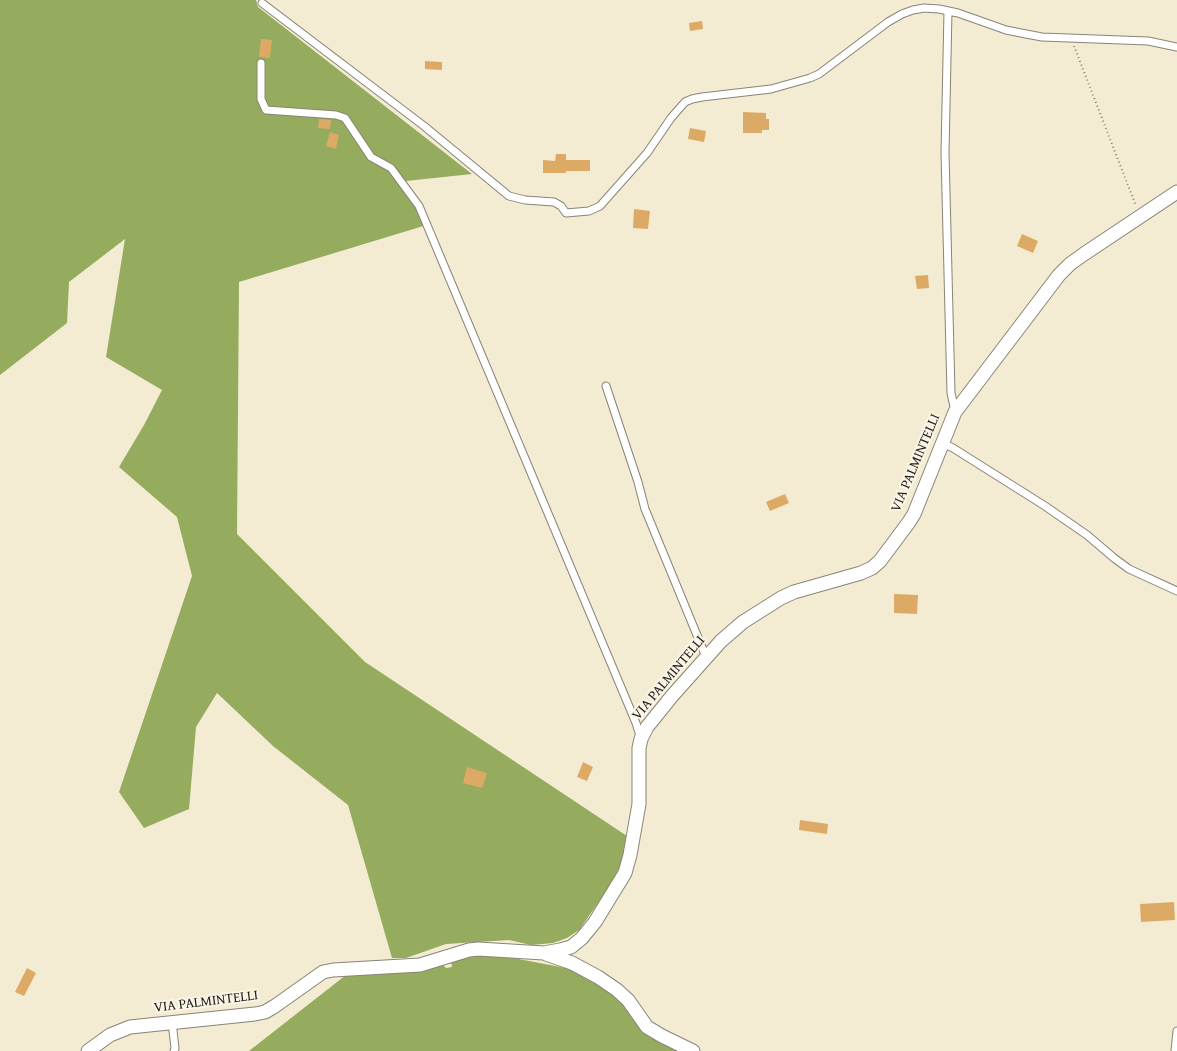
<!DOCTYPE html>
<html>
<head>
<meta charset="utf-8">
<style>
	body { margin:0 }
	canvas { display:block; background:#f3ebd2 }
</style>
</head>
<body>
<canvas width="1177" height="1051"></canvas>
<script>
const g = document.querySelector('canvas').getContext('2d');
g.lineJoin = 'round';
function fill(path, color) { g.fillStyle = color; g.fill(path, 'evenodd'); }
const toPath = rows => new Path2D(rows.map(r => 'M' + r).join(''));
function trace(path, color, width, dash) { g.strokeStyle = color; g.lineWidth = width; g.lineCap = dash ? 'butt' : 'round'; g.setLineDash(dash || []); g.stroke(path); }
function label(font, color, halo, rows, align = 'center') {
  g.font = font + ' "Gentium Book Plus",serif'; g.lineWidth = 4; g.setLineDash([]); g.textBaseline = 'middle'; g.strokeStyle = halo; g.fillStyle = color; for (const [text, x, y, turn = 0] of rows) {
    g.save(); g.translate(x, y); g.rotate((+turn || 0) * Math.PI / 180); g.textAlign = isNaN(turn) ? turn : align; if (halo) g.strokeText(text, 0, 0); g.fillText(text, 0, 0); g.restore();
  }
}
fill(toPath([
	[0,0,256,0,258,7,472,174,406,181,430,224,239,282,237,534,365,662,627,836,622,862,610,886,579,930,567,938,553,943,531,945,509,940,446,944,406,958,392,958,348,805,273,746,217,693,196,727,189,809,144,828,119,792,192,576,177,517,119,467,144,425,162,390,106,357,125,239,69,282,67,323,0,375],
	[483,954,492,954,571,969,596,981,684,1051,249,1051,346,975,411,972,443,965,446,968,452,967,451,962]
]), '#95ac5e');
fill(toPath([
	[702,21,703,29,690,31,689,23],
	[261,39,272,40,270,58,259,57],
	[425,61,442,62,442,70,425,69],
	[743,112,766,113,766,119,769,119,769,130,762,130,762,133,743,133],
	[319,119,331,120,330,129,318,128],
	[690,128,706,131,704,142,688,139],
	[330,132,339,135,336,149,326,146],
	[556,154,566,154,566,160,590,160,590,171,566,171,566,173,543,173,543,160,555,161],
	[634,209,650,211,648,229,633,228],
	[1022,234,1038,241,1033,253,1017,246],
	[928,275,929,288,917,289,915,276],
	[785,494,789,503,770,511,766,502],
	[894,594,918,595,917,614,894,613],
	[583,762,593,767,587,781,577,777],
	[467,767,487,773,482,788,463,783],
	[800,820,828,824,827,834,799,830],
	[1174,902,1175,920,1141,922,1140,904],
	[27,968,36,973,24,996,15,992]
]), '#ddaa65');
const service = toPath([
	[262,3,424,126,509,196,525,200,554,202,561,206,566,213,589,211,600,206,647,153,671,118,685,102,692,99,702,97,771,89,810,78,819,74,888,22,902,14,913,10,924,8,939,9,958,13,1006,30,1026,34,1042,37,1148,41,1177,47],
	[948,11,945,153,951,393,955,411],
	[261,63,261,99,266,110,336,115,345,118,371,157,391,168,419,206,636,723,641,739],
	[606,386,638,482,645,509,706,657],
	[942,443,953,448,1045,506,1087,535,1114,558,1129,569,1177,591],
	[172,1022,175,1048,174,1051],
	[1175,1051,1177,1031]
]);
const minor = toPath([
	[546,954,572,963,598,977,617,990,628,1000,647,1027,662,1036,693,1051],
	[88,1051,110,1035,130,1027,255,1014,265,1012,275,1006,323,972,333,970,420,965,469,950,478,949,544,953,560,950,571,947,582,938,595,922,625,873,630,855,639,804,639,748,641,739,647,727,672,696,721,641,743,622,781,598,794,592,861,573,872,568,880,561,909,522,914,514,955,412,1059,275,1070,264,1084,254,1177,192]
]);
trace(service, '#888477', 9);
trace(minor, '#888477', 15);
trace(toPath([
	[1074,46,1136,206]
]), '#888477', 2, [1, 3]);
trace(service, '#fff', 7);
trace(minor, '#fff', 13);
label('14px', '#1c1c1c', '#fcf5e5', [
	["VIA PALMINTELLI",916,463,-67],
	["VIA PALMINTELLI",669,678,-50],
	["VIA PALMINTELLI",206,1002,-7]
]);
</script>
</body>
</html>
